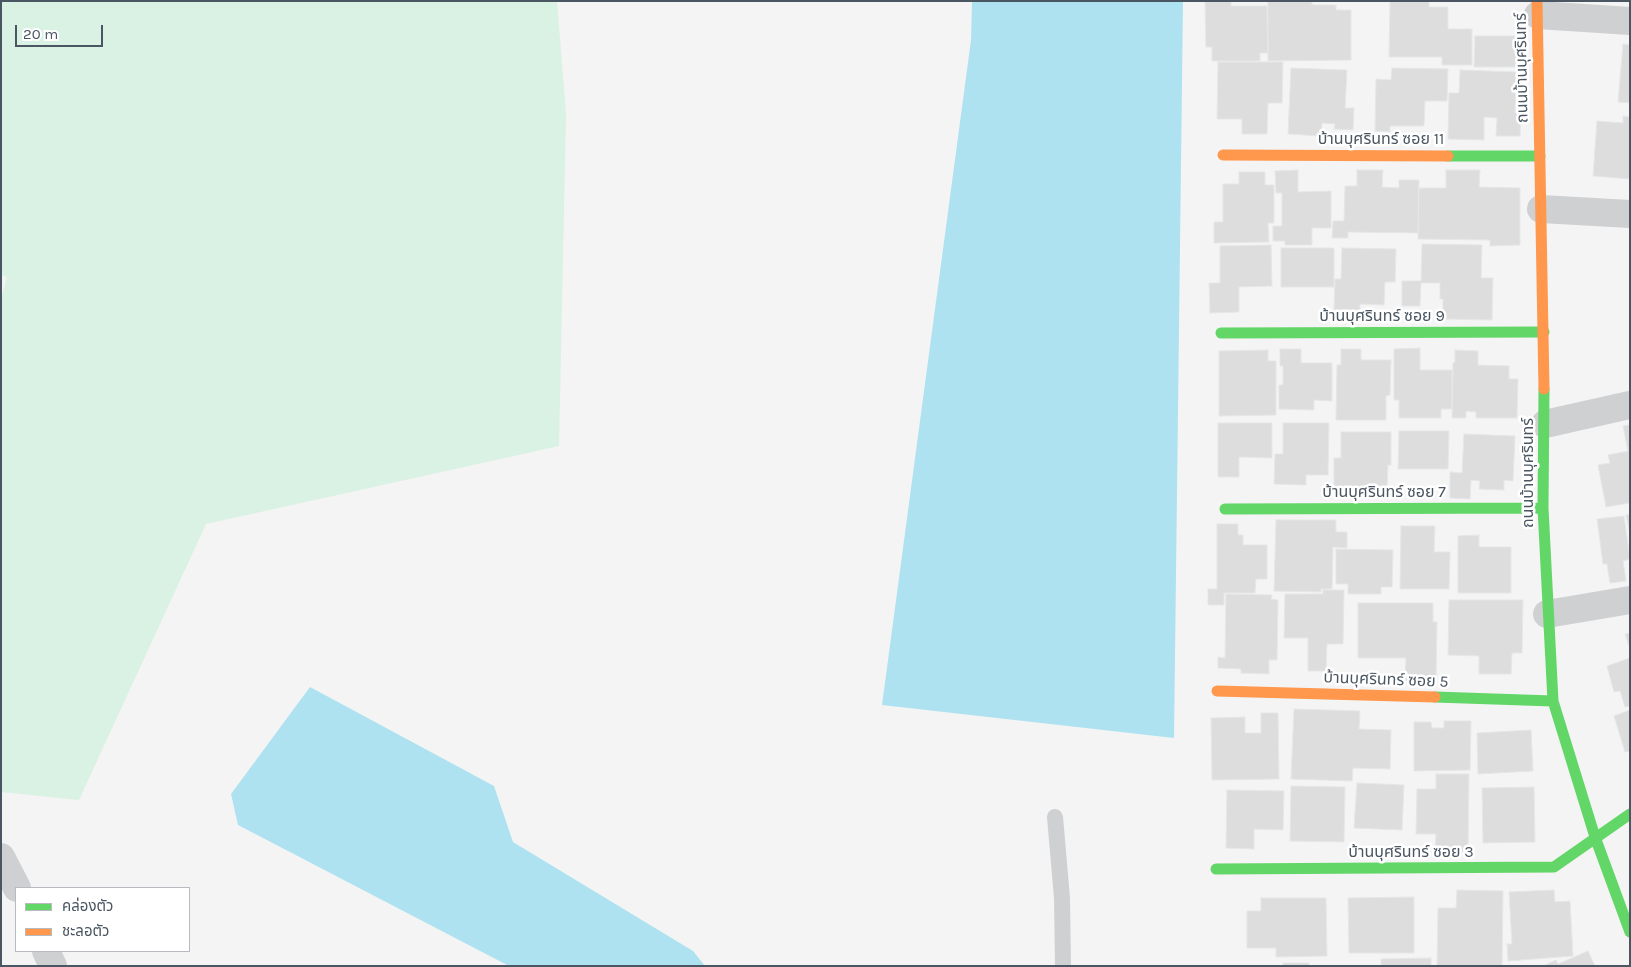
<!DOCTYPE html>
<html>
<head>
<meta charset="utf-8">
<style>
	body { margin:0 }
	#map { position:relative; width:1631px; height:967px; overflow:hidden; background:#f4f4f4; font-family:Karla,"Noto Sans Thai",sans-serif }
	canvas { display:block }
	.frame { position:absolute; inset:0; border:2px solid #4a5661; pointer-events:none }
	.legend { position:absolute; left:15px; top:887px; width:175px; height:65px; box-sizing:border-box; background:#fff; border:1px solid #b7bbc0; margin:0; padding:6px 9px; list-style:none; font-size:15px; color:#4a5661 }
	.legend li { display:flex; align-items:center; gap:10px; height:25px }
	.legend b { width:25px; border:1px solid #b7bbc0 }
	.scale { position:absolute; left:15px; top:25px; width:88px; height:22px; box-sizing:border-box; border:2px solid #4a5661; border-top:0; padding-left:6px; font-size:15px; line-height:18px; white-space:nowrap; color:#4a5661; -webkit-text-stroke:4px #fff; paint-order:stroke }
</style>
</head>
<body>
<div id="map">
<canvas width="1631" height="967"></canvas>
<div class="frame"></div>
<ul class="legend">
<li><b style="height:6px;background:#63d668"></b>คล่องตัว</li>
<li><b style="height:6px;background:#ff974d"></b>ชะลอตัว</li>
</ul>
<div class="scale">20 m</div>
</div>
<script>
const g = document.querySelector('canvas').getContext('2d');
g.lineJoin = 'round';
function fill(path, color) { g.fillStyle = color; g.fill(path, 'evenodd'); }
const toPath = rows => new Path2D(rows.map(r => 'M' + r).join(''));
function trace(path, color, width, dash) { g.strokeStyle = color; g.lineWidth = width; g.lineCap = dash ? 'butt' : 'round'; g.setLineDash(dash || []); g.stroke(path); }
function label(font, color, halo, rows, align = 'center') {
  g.font = font + ' Karla,"Noto Sans Thai",sans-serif'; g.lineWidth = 5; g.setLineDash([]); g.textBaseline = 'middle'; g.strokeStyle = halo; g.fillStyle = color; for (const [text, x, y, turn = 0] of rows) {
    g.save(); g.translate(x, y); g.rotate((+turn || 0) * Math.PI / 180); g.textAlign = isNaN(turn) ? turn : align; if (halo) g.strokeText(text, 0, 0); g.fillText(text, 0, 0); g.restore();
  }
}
fill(toPath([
	[1,1,557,1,566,114,559,446,206,524,79,800,1,792,1,299,7,277,1,275]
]), '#d9f2e3');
fill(toPath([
	[972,1,1183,1,1174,738,882,705,971,40],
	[310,687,494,786,513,842,693,951,705,966,509,966,238,825,231,794]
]), '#aee2f0');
const building = toPath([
	[1205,1,1231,1,1231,6,1267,6,1268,53,1260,53,1260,61,1212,61,1212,47,1206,47,1205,1],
	[1268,1,1312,1,1312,5,1336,5,1336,10,1351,10,1351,60,1268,61,1268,1],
	[1390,1,1429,1,1429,7,1448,7,1448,29,1472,29,1472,65,1442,65,1442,57,1389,57,1390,1],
	[1475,36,1521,36,1521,67,1474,67,1475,36],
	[1623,44,1630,45,1630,103,1618,102,1623,44],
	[1218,62,1283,62,1282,103,1268,103,1267,134,1242,134,1242,119,1217,119,1218,62],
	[1291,68,1347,70,1345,108,1354,108,1353,130,1334,129,1335,124,1322,123,1321,136,1288,134,1291,68],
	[1392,68,1448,69,1447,101,1425,101,1424,126,1390,126,1390,132,1375,131,1376,79,1391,80,1392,68],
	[1460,70,1516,72,1515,113,1521,113,1520,136,1496,136,1497,118,1484,117,1484,140,1448,139,1449,93,1459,93,1460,70],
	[1623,116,1630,117,1630,179,1593,176,1597,121,1623,123,1623,116],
	[1298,170,1298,192,1331,191,1331,228,1312,228,1312,245,1285,245,1285,241,1273,241,1273,226,1282,226,1282,193,1276,193,1275,171,1298,170],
	[1357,170,1383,170,1382,187,1399,188,1399,180,1419,180,1418,233,1348,232,1348,238,1332,238,1333,221,1344,221,1345,186,1357,186,1357,170],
	[1446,170,1480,170,1479,187,1520,188,1520,245,1490,246,1490,240,1418,239,1419,188,1446,188,1446,170],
	[1239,172,1265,172,1265,185,1274,185,1274,223,1268,223,1269,242,1214,243,1214,222,1223,222,1223,184,1239,184,1239,172],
	[1422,244,1482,245,1481,278,1493,278,1492,320,1443,319,1443,299,1440,299,1440,283,1421,283,1420,306,1402,306,1402,281,1421,281,1422,244],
	[1271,245,1272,286,1239,287,1239,312,1210,313,1209,283,1220,283,1220,246,1271,245],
	[1281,248,1334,248,1334,287,1281,287,1281,248],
	[1342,248,1396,249,1395,282,1385,282,1384,305,1360,304,1360,310,1334,310,1335,279,1341,279,1342,248],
	[1420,348,1420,370,1452,370,1452,409,1441,409,1441,418,1399,418,1399,400,1394,400,1394,349,1420,348],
	[1280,349,1301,349,1301,363,1332,363,1332,401,1314,400,1314,410,1279,409,1279,385,1283,385,1283,366,1280,366,1280,349],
	[1341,349,1361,349,1361,360,1391,360,1390,395,1386,396,1386,420,1336,420,1337,365,1341,365,1341,349],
	[1268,350,1268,361,1276,361,1276,415,1219,416,1219,351,1268,350],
	[1455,350,1478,351,1478,365,1509,366,1509,379,1518,379,1517,418,1476,418,1476,412,1466,411,1466,418,1452,418,1453,363,1455,362,1455,350],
	[1218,423,1272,423,1272,458,1239,457,1239,477,1218,477,1218,423],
	[1283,423,1329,423,1328,475,1306,475,1306,485,1274,484,1275,454,1283,454,1283,423],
	[1630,425,1630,503,1606,507,1598,465,1610,463,1608,455,1628,451,1623,426,1630,425],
	[1399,431,1449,431,1448,469,1398,469,1399,431],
	[1341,432,1391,432,1391,465,1388,465,1387,488,1334,488,1334,458,1341,458,1341,432],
	[1464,434,1515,436,1513,481,1504,480,1504,490,1479,489,1480,481,1471,480,1470,499,1450,498,1450,472,1462,473,1464,434],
	[1630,514,1630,534,1626,515,1630,514],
	[1624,516,1630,559,1623,561,1626,581,1610,583,1607,564,1603,564,1597,519,1624,516],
	[1276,520,1336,520,1336,532,1347,532,1347,548,1333,547,1332,589,1321,589,1321,592,1274,591,1276,520],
	[1217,524,1238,524,1238,535,1243,535,1243,545,1267,545,1267,579,1256,579,1255,593,1224,593,1224,605,1208,605,1208,589,1217,589,1217,524],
	[1401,526,1435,526,1434,552,1450,552,1449,589,1400,589,1401,526],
	[1479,535,1479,547,1511,547,1511,593,1458,593,1458,536,1479,535],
	[1336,549,1393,550,1392,587,1381,587,1381,594,1348,594,1348,584,1336,584,1336,549],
	[1323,590,1344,590,1343,644,1327,644,1326,671,1308,671,1308,638,1284,638,1285,594,1323,594,1323,590],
	[1226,594,1272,595,1271,599,1278,600,1277,660,1269,660,1269,674,1241,673,1241,669,1218,668,1218,657,1225,658,1226,594],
	[1449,600,1523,600,1522,653,1512,653,1511,674,1479,674,1479,656,1448,655,1449,600],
	[1358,603,1433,603,1433,622,1437,622,1436,680,1405,681,1406,658,1358,658,1358,603],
	[1630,633,1630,649,1625,634,1630,633],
	[1630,658,1630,706,1625,707,1620,691,1614,692,1607,666,1630,658],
	[1294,709,1360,711,1359,729,1391,730,1390,769,1353,768,1352,781,1291,779,1294,709],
	[1630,710,1630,751,1625,752,1614,716,1630,710],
	[1261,713,1278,713,1279,779,1212,780,1211,718,1245,717,1245,733,1261,733,1261,713],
	[1444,721,1471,721,1470,770,1414,771,1414,722,1431,722,1432,728,1444,728,1444,721],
	[1531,730,1533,771,1478,774,1477,733,1531,730],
	[1436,774,1469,774,1468,852,1435,852,1436,834,1416,834,1417,789,1436,789,1436,774],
	[1357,783,1404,785,1402,830,1354,828,1357,783],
	[1291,786,1345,787,1344,842,1290,841,1291,786],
	[1534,787,1535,842,1483,843,1482,788,1534,787],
	[1227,790,1284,791,1283,830,1254,829,1254,849,1226,848,1227,790],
	[1457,890,1503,891,1502,966,1437,966,1438,908,1456,908,1457,890],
	[1554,890,1555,902,1570,901,1573,956,1508,961,1507,944,1512,944,1509,892,1554,890],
	[1414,897,1414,953,1349,953,1348,898,1414,897],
	[1261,898,1326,898,1327,956,1276,957,1276,948,1247,948,1247,911,1261,911,1261,898],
	[1588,951,1595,966,1543,966,1556,960,1558,964,1588,951],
	[1431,958,1431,966,1381,966,1381,959,1431,958],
	[1283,963,1309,963,1309,966,1283,966,1283,963]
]);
fill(building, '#ddddde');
trace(building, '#e5e6e7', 1);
trace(toPath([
	[1055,817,1062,898,1063,966]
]), '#ced0d2', 16);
trace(toPath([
	[1538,15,1630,21],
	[1541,209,1630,214],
	[1545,424,1630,405],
	[1547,614,1630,600],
	[1,857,17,888],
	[46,951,53,966]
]), '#ced0d2', 28);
trace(toPath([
	[1448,156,1540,156],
	[1221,333,1544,332],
	[1544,389,1543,508,1553,701,1595,837,1630,932],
	[1225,509,1543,508],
	[1435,697,1553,701],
	[1216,869,1554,867,1630,814]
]), '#63d668', 11);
trace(toPath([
	[1537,1,1544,389],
	[1223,155,1448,156],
	[1217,691,1435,697]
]), '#ff974d', 11);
label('16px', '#4a5661', '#fff', [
	["ถนนบ้านบุศรินทร์",1522,68,-91],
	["บ้านบุศรินทร์ ซอย 11",1381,139],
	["บ้านบุศรินทร์ ซอย 9",1382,316],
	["ถนนบ้านบุศรินทร์",1528,473,-90],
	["บ้านบุศรินทร์ ซอย 7",1384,492],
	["บ้านบุศรินทร์ ซอย 5",1386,680,2],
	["บ้านบุศรินทร์ ซอย 3",1411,852]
]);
</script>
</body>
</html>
